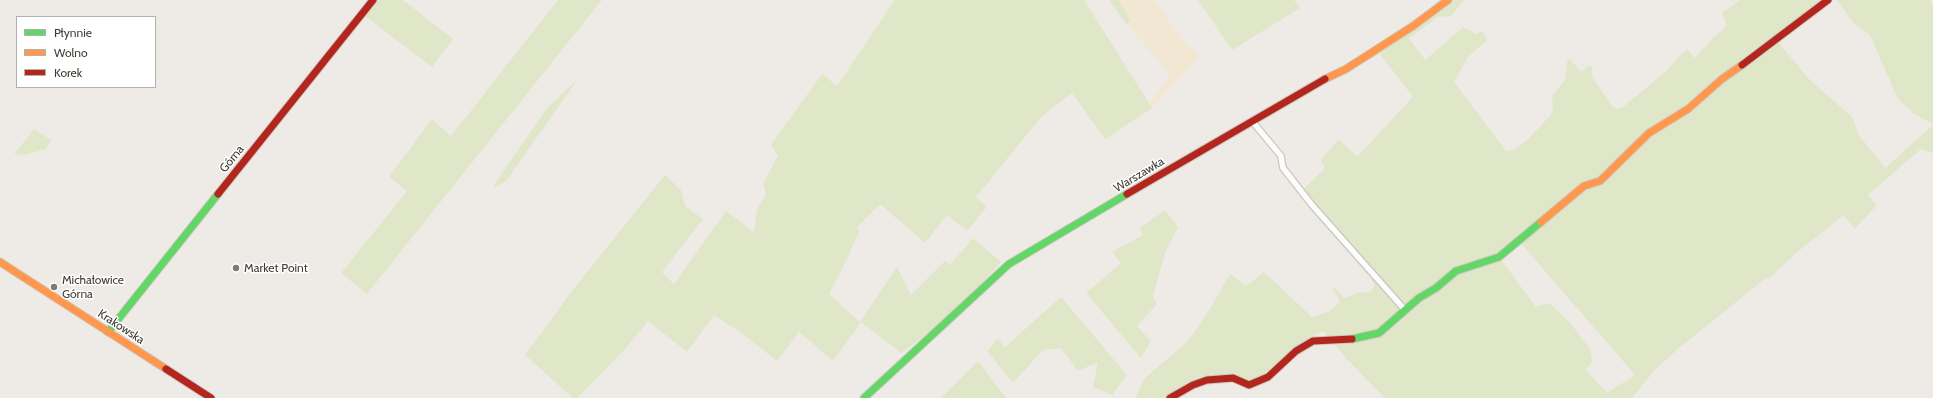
<!DOCTYPE html>
<html>
<head>
<meta charset="utf-8">
<style>
	body { margin:0 }
	#map { position:relative; width:1933px; height:398px; overflow:hidden; background:#eeebe7; font-family:Cabin,sans-serif }
	canvas { display:block }
	.legend { position:absolute; left:16px; top:16px; width:140px; height:72px; box-sizing:border-box; background:#fff; border:1px solid #b3b1ae; margin:0; padding:5px 7px; list-style:none; font-size:12px; color:#423b34 }
	.legend li { display:flex; align-items:center; gap:8px; height:20px }
	.legend b { width:20px; border:1px solid #b3b1ae }
</style>
</head>
<body>
<div id="map">
<canvas width="1933" height="398"></canvas>
<ul class="legend">
<li><b style="height:5px;background:#63d668"></b>Płynnie</li>
<li><b style="height:5px;background:#ff974d"></b>Wolno</li>
<li><b style="height:5px;background:#b3261e"></b>Korek</li>
</ul>
</div>
<script>
const g = document.querySelector('canvas').getContext('2d');
g.lineJoin = 'round';
function fill(path, color) { g.fillStyle = color; g.fill(path, 'evenodd'); }
const toPath = rows => new Path2D(rows.map(r => 'M' + r).join(''));
function trace(path, color, width, dash) { g.strokeStyle = color; g.lineWidth = width; g.lineCap = dash ? 'butt' : 'round'; g.setLineDash(dash || []); g.stroke(path); }
function label(font, color, halo, rows, align = 'center') {
  g.font = font + ' Cabin,sans-serif'; g.lineWidth = 3; g.setLineDash([]); g.textBaseline = 'middle'; g.strokeStyle = halo; g.fillStyle = color; for (const [text, x, y, turn = 0] of rows) {
    g.save(); g.translate(x, y); g.rotate((+turn || 0) * Math.PI / 180); g.textAlign = isNaN(turn) ? turn : align; if (halo) g.strokeText(text, 0, 0); g.fillText(text, 0, 0); g.restore();
  }
}
fill(toPath([
	[379,0,403,0,453,39,432,67,365,16],
	[558,0,602,0,367,294,341,273,407,191,389,177,432,119,451,136],
	[895,0,1084,0,1152,108,1105,139,1072,93,1042,116,976,197,987,207,967,231,947,215,925,243,880,204,857,227,859,232,846,261,829,294,860,322,897,267,911,295,945,261,950,265,973,238,1001,262,978,288,934,329,901,353,861,322,833,361,799,332,777,361,744,335,714,315,687,352,648,321,627,347,577,398,573,398,525,355,575,287,665,175,681,190,685,206,703,219,662,272,674,284,726,211,754,232,757,210,766,194,763,183,778,156,771,145,822,74,837,86],
	[1109,0,1119,0,1131,22,1127,25],
	[1198,0,1294,0,1300,8,1232,50],
	[1452,0,1464,0,1451,16,1438,17,1409,38,1425,60,1463,27,1476,34,1482,31,1487,40,1468,57,1454,82,1506,151,1514,150,1526,141,1551,115,1553,107,1552,96,1565,80,1567,62,1570,59,1581,72,1590,65,1592,67,1592,77,1613,107,1618,109,1622,108,1663,74,1687,49,1695,58,1714,37,1727,26,1722,13,1740,0,1829,0,1778,42,1809,79,1852,117,1859,135,1885,168,1933,125,1933,153,1921,149,1868,195,1877,205,1855,229,1843,216,1796,253,1769,279,1767,277,1679,348,1654,371,1632,398,1385,398,1345,357,1323,331,1316,334,1251,383,1234,375,1205,376,1167,398,1135,398,1145,378,1189,340,1211,307,1230,274,1246,286,1264,272,1312,317,1330,311,1340,302,1333,289,1334,287,1344,298,1358,293,1369,292,1375,286,1369,275,1371,270,1303,190,1325,168,1321,160,1339,139,1357,157,1413,97,1380,54,1338,76,1407,32],
	[1519,241,1635,375,1607,393,1586,370,1592,361,1590,349,1571,324,1549,303,1536,307,1499,257],
	[1837,0,1929,0,1933,5,1933,124,1914,114,1898,99,1870,35,1855,25],
	[578,79,506,181,496,187,494,185,547,108],
	[34,129,51,140,46,149,24,155,14,154],
	[1165,210,1178,227,1165,253,1153,296,1157,304,1137,326,1151,341,1141,358,1086,293,1121,263,1112,252,1143,235,1140,228],
	[1061,297,1127,375,1112,395,1093,387,1098,362,1078,371,1061,348,1043,350,1013,383,987,351,998,339,1005,347],
	[978,361,1006,398,941,398]
]), '#dfe7c8');
fill(toPath([
	[1119,0,1155,0,1184,42,1200,55,1152,108,1149,103,1170,74,1127,25,1131,21]
]), '#f1e7d2');
const street = toPath([
	[1252,121,1281,156,1283,168,1287,173,1312,205,1405,310]
]);
const fast = toPath([
	[108,332,218,194],
	[1352,339,1379,333,1419,298,1436,288,1456,271,1499,257,1541,222],
	[864,398,1009,264,1127,194]
]);
const slow = toPath([
	[1325,79,1346,69,1413,26,1448,0],
	[1541,222,1584,186,1600,181,1649,133,1688,109,1722,79,1742,65],
	[0,262,166,369]
]);
const jam = toPath([
	[1742,65,1828,0],
	[218,194,373,0],
	[1127,194,1325,79],
	[166,369,211,398],
	[1170,398,1193,385,1207,380,1233,378,1249,385,1268,377,1296,351,1313,341,1352,339]
]);
trace(street, '#cac7c3', 8);
trace(fast, '#cec8c0', 9);
trace(slow, '#cec8c0', 9);
trace(jam, '#cec8c0', 9);
trace(street, '#fcfcfb', 5.5);
trace(fast, '#63d668', 7);
trace(slow, '#ff974d', 7);
trace(jam, '#b3261e', 7);
for (const [x, y, r, color] of [
	[236,268,4,"#7e7973"],
	[54,287,4,"#7e7973"]
]) { const dot = new Path2D(); dot.arc(x, y, r, 0, 2 * Math.PI); g.fillStyle = color; g.fill(dot); trace(dot, '#fff', 1.5); }
label('12px', '#423b34', '#fff', [
	["Górna",232,159,-51],
	["Warszawka",1139,175,-31],
	["Krakowska",121,327,33]
]);
label('12px', '#423b34', '#fff', [
	["Market Point",244,268],
	["Michałowice",62,280],
	["Górna",62,294]
], 'left');
</script>
</body>
</html>
